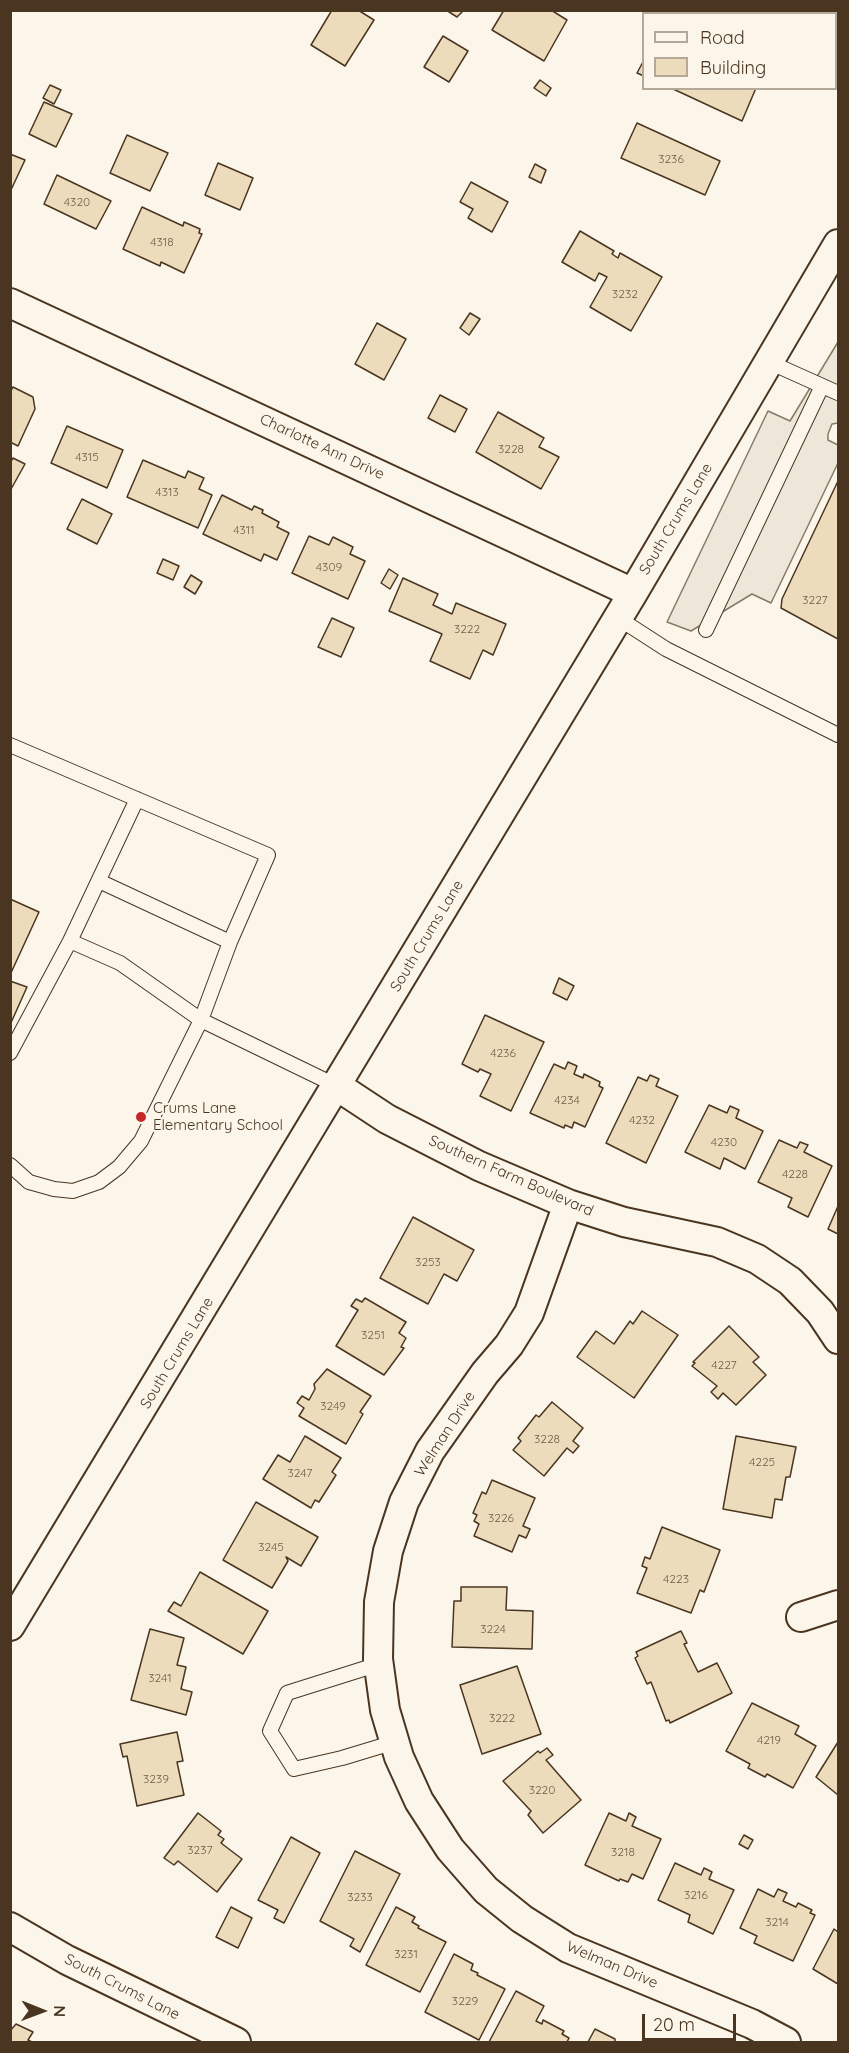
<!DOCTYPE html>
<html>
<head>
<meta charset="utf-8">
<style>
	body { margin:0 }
	#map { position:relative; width:849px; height:2053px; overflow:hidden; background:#fbf6e9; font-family:Quicksand,sans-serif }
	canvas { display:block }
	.frame { position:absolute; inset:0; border:12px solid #4a3520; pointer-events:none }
	.legend { position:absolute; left:642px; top:12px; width:195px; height:78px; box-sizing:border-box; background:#fbf6e9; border:2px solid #b4a999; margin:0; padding:8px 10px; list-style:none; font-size:18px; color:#4a3520 }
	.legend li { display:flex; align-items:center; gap:12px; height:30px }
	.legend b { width:30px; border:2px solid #b4a999 }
	.north { position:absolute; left:12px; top:1981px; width:60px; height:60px; -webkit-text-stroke:4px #fbf6e9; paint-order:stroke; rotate:91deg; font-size:16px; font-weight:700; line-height:24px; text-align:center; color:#4a3520 }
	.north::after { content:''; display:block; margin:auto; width:21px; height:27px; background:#4a3520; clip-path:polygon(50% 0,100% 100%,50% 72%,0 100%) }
	.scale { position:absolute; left:642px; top:2014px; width:94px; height:27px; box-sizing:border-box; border:3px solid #4a3520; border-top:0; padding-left:8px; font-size:18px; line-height:21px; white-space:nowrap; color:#4a3520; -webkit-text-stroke:4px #fbf6e9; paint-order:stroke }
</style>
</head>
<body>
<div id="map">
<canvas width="849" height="2053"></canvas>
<div class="frame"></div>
<ul class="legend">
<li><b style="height:8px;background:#fbf6e9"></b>Road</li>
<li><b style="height:16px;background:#ecdcbc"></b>Building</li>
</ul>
<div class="north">N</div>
<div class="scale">20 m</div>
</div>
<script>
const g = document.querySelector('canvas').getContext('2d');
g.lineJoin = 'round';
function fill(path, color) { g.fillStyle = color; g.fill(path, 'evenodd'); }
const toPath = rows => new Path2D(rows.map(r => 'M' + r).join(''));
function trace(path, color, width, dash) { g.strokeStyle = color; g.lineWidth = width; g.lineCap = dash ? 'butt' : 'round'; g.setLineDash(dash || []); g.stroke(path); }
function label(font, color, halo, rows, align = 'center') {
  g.font = font + ' Quicksand,sans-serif'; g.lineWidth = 4.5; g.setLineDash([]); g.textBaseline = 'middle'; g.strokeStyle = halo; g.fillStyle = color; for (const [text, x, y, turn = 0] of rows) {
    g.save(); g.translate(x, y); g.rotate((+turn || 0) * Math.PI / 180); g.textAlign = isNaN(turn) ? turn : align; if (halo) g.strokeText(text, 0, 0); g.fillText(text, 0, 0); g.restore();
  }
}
const parking = toPath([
	[838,342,838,423,832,424,828,434,828,440,838,445,838,463,771,603,752,594,691,631,667,622,768,411,790,421,838,342]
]);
fill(parking, '#ede7d9');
trace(parking, '#887966', 1.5);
const building = toPath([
	[332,10,358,10,374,20,345,66,311,45,332,10],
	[446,10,464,10,457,17,446,10],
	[504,10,551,10,567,20,544,61,492,30,504,10],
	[443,36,468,51,449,82,424,67,443,36],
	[644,60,644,76,637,73,644,60],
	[540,80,551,88,546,96,534,88,540,80],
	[50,85,61,90,54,104,43,98,50,85],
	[671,88,756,88,742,121,671,88],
	[44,102,72,114,56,147,29,134,44,102],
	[637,123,720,161,705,195,621,158,637,123],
	[127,135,168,153,150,191,110,173,127,135],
	[10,154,25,160,10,192,10,154],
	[218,163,253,178,240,210,205,195,218,163],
	[535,164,546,170,541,183,529,177,535,164],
	[57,175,111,201,96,229,44,204,57,175],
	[471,182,508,202,492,232,468,218,473,209,460,202,471,182],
	[142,207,183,226,184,222,200,229,199,233,202,234,184,273,161,262,160,266,123,249,142,207],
	[580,231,614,251,612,254,618,258,620,253,662,277,631,331,590,307,607,277,599,273,595,281,562,262,580,231],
	[470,313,480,319,469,335,460,328,470,313],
	[377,323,406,339,384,380,355,364,377,323],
	[13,387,33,397,35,409,18,446,10,442,10,392,13,387],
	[440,395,467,409,455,432,428,418,440,395],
	[498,412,544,438,539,447,559,457,541,489,476,452,498,412],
	[67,426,123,450,107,488,51,463,67,426],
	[13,458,25,464,10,491,10,463,13,458],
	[143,460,185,478,188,471,204,478,199,489,212,495,198,528,127,497,143,460],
	[838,481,838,639,781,608,782,599,838,481],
	[222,495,252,510,254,506,263,510,262,513,279,522,277,527,289,533,277,560,264,554,261,561,203,534,222,495],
	[82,499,112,514,97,544,67,529,82,499],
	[309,536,329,545,333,537,353,547,350,554,365,561,348,599,292,573,309,536],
	[163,559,179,566,173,580,157,573,163,559],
	[389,569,398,575,390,589,381,583,389,569],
	[191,575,202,582,195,594,184,587,191,575],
	[403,578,438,594,433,605,452,614,456,603,506,624,493,655,483,650,470,679,430,661,442,634,389,611,403,578],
	[332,618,354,628,341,657,318,647,332,618],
	[10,899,39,912,10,975,10,899],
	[559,978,574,986,567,1000,553,993,559,978],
	[10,981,27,987,10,1025,10,981],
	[485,1015,544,1042,511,1111,480,1096,491,1074,480,1069,478,1072,462,1064,485,1015],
	[568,1062,577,1066,574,1074,583,1078,584,1074,600,1082,599,1086,603,1088,585,1127,574,1122,572,1128,565,1125,564,1128,530,1113,554,1064,565,1069,568,1062],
	[650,1075,659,1079,656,1086,678,1096,646,1163,606,1143,638,1077,647,1081,650,1075],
	[709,1105,727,1113,730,1106,739,1110,736,1118,763,1131,745,1169,724,1158,720,1169,685,1152,709,1105],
	[779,1140,797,1148,800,1142,808,1145,804,1152,832,1166,808,1217,788,1207,792,1198,758,1182,779,1140],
	[838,1206,838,1234,828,1229,838,1206],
	[413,1217,474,1250,457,1281,444,1274,428,1304,380,1278,413,1217],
	[365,1298,406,1322,399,1333,406,1338,401,1347,404,1348,384,1375,336,1346,358,1310,351,1306,356,1299,362,1302,365,1298],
	[642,1311,678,1335,634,1398,577,1357,596,1331,614,1344,630,1321,633,1324,642,1311],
	[729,1326,759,1357,753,1362,766,1375,736,1405,723,1393,718,1399,711,1392,717,1386,692,1366,695,1363,693,1362,729,1326],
	[327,1369,371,1396,360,1412,363,1414,346,1444,299,1416,304,1408,297,1403,302,1396,309,1400,315,1389,314,1384,327,1369],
	[552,1402,583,1428,573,1441,579,1446,573,1453,567,1448,544,1476,513,1450,521,1441,518,1438,536,1415,539,1417,552,1402],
	[305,1436,341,1458,332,1472,336,1475,319,1502,315,1500,311,1508,263,1479,278,1455,290,1462,305,1436],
	[736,1436,796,1447,790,1477,786,1477,782,1500,775,1499,772,1518,723,1509,736,1436],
	[492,1480,535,1498,523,1526,530,1529,526,1538,519,1535,512,1552,474,1536,479,1524,474,1521,477,1515,473,1513,482,1492,486,1494,492,1480],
	[256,1502,318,1537,301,1566,286,1557,288,1561,272,1588,223,1560,256,1502],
	[662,1527,720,1550,704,1592,700,1590,691,1613,637,1593,647,1568,642,1566,645,1557,650,1559,662,1527],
	[200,1572,268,1611,243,1654,168,1611,174,1602,181,1606,200,1572],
	[461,1587,507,1587,506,1610,533,1611,532,1649,452,1647,454,1601,461,1601,461,1587],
	[150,1629,184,1638,177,1665,186,1667,181,1689,192,1692,186,1715,131,1700,150,1629],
	[681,1631,687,1643,684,1644,698,1672,717,1663,732,1693,670,1723,669,1720,666,1721,651,1682,647,1684,635,1658,638,1656,636,1652,681,1631],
	[517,1666,541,1734,482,1754,460,1685,517,1666],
	[752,1703,799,1726,795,1734,816,1746,793,1788,767,1774,765,1777,748,1768,750,1764,726,1751,752,1703],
	[177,1732,183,1761,177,1762,184,1795,137,1806,127,1756,123,1757,120,1744,177,1732],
	[838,1742,838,1795,816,1777,838,1742],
	[547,1748,553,1755,546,1760,581,1800,543,1833,528,1815,531,1811,503,1781,538,1751,540,1753,547,1748],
	[198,1813,221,1831,218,1835,224,1839,221,1843,242,1859,217,1892,178,1861,174,1865,164,1858,198,1813],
	[609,1813,626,1821,629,1813,636,1817,632,1826,661,1839,643,1879,632,1874,628,1882,620,1879,619,1881,585,1865,609,1813],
	[744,1835,753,1840,748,1849,739,1844,744,1835],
	[291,1837,320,1853,284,1923,274,1918,278,1910,258,1900,291,1837],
	[355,1851,400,1874,360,1952,350,1946,354,1939,320,1921,355,1851],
	[675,1863,701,1875,704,1868,712,1872,709,1879,734,1890,713,1934,688,1922,690,1915,658,1900,675,1863],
	[758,1889,774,1897,778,1889,787,1893,783,1901,796,1907,798,1903,812,1910,810,1913,815,1915,793,1961,754,1943,757,1936,740,1928,758,1889],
	[231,1907,252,1918,238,1948,216,1937,231,1907],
	[396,1907,415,1917,412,1922,419,1926,418,1928,446,1942,420,1992,366,1965,396,1907],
	[834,1929,838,1932,838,1984,813,1969,834,1929],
	[454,1954,473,1964,471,1970,478,1973,477,1975,505,1989,479,2040,425,2012,454,1954],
	[516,1991,544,2006,536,2021,542,2024,543,2020,564,2031,562,2034,569,2038,567,2042,489,2042,516,1991],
	[16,2024,33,2032,28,2040,32,2042,10,2042,10,2031,16,2024],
	[595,2029,615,2039,615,2042,588,2042,595,2029]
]);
fill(building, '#ecdcbc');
trace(building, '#4a3520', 1.5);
const lane = toPath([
	[769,362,838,393],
	[618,618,666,649,838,735],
	[706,630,822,386],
	[10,745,268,855,230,942,201,1020,141,1141,119,1167,99,1182,73,1191,54,1189,29,1182,10,1165],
	[99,881,230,942],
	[70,941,137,799],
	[10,1053,70,941,120,963,201,1020,337,1086],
	[379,1664,287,1693,270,1731,294,1769,342,1758,395,1742]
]);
const street = toPath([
	[787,10,793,14],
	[836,33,838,34],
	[10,303,633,593],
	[337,1086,387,1119,479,1166,568,1204,624,1222,717,1242,757,1259,790,1281,820,1312,838,1339],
	[568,1204,529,1313,509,1345,485,1373,430,1451,404,1502,388,1551,379,1602,378,1659,385,1710,399,1757,419,1801,450,1849,486,1890,522,1919,568,1948,752,2024,786,2042],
	[801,1617,838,1605],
	[10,1626,633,593,838,244],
	[10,1927,67,1960,236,2042]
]);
trace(lane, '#4a3520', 16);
trace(street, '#4a3520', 32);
trace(lane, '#fbf6e9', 14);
trace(street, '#fbf6e9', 28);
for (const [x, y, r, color] of [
	[141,1117,6,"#c62828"]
]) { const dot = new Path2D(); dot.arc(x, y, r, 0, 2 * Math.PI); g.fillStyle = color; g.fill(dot); trace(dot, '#fbf6e9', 2); }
label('12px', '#725f47', null, [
	["3236",671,159],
	["4320",77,202],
	["4318",162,242],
	["3232",625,294],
	["3228",511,449],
	["4315",87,457],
	["4313",167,492],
	["4311",244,530],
	["4309",329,567],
	["3227",815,600],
	["3222",467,629],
	["4236",503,1053],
	["4234",567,1100],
	["4232",642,1120],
	["4230",724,1142],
	["4228",795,1174],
	["3253",428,1262],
	["3251",373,1335],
	["4227",724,1365],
	["3249",333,1406],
	["3228",547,1439],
	["4225",762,1462],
	["3247",300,1473],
	["3226",501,1518],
	["3245",271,1547],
	["4223",676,1579],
	["3224",493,1629],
	["3241",160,1678],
	["3222",502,1718],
	["4219",769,1740],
	["3239",156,1779],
	["3220",542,1790],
	["3237",200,1850],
	["3218",623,1852],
	["3216",696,1895],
	["3233",360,1897],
	["3214",777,1922],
	["3231",406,1954],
	["3229",465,2001]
]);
label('15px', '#4a3520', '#fbf6e9', [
	["Charlotte Ann Drive",322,447,25],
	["South Crums Lane",676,519,-59],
	["South Crums Lane",427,936,-59],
	["Southern Farm Boulevard",511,1176,24],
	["South Crums Lane",177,1353,-59],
	["Welman Drive",445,1434,-57],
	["Welman Drive",612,1965,23],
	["South Crums Lane",122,1987,27]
]);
label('15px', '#4a3520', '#fbf6e9', [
	["Crums Lane",153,1108],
	["Elementary School",153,1125]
], 'left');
</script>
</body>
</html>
